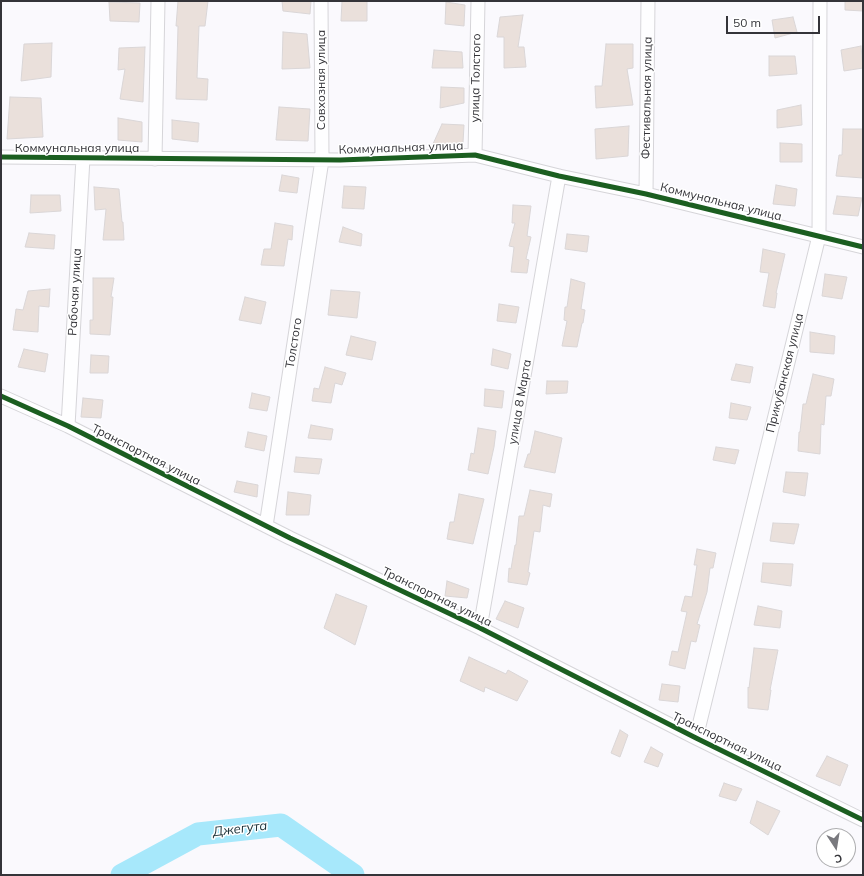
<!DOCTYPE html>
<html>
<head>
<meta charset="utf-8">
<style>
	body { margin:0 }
	#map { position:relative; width:864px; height:876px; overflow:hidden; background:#faf9fd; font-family:Mulish,sans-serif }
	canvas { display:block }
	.frame { position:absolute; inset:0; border:2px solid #343439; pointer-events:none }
	.north { position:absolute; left:816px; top:828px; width:40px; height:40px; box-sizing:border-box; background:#fff; border:1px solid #aeaeb0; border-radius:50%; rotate:168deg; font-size:11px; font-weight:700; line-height:16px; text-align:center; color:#343439 }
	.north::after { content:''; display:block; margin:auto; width:14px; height:18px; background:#79797e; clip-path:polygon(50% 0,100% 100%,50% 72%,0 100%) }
	.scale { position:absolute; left:726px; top:16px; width:94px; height:18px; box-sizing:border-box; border:2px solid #343439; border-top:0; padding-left:5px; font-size:12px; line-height:14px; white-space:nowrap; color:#343439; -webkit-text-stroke:3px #fff; paint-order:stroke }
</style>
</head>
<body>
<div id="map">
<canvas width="864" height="876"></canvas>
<div class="frame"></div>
<div class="north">С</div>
<div class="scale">50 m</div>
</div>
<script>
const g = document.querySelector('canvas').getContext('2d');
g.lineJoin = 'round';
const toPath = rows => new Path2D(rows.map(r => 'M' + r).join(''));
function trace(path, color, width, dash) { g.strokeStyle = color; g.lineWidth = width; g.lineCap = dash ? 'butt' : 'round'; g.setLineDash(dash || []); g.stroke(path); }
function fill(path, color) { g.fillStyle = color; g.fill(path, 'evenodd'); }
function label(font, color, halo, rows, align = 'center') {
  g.font = font + ' Mulish,sans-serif'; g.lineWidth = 3; g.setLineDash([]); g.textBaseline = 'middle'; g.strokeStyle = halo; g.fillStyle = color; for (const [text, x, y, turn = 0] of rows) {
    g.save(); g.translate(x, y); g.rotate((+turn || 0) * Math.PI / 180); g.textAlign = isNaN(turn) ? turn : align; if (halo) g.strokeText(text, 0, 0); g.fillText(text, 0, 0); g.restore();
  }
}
trace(toPath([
	[122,875,198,834,281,825,353,875]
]), '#a7e8fb', 23);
const building = toPath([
	[178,1,208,1,205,26,199,26,197,78,208,79,207,100,176,99,178,26,176,26,178,1],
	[282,1,311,1,310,14,283,11,282,1],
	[342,1,367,1,367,21,341,21,342,1],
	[845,1,863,1,863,11,845,10,845,1],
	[109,2,140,3,139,22,110,21,109,2],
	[446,2,465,5,464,26,445,24,446,2],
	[523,15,518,47,524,47,526,67,504,68,504,37,497,37,500,17,523,15],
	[793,17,797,32,775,38,772,20,793,17],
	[283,32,307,34,310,68,282,69,283,32],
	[52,43,51,77,21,81,24,44,52,43],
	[606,44,633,44,633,68,627,69,633,105,596,108,595,86,602,86,606,44],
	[861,46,863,68,844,71,841,50,861,46],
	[145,47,143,102,120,99,125,69,118,70,119,48,145,47],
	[434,50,462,52,463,68,432,68,434,50],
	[769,56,795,56,797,74,769,76,769,56],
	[441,87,464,88,464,103,440,108,441,87],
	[10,97,41,98,43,137,7,139,10,97],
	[801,105,802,125,777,128,777,110,801,105],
	[279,107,310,109,308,141,276,140,279,107],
	[118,118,142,122,142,142,118,140,118,118],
	[172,120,199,123,198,142,172,139,172,120],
	[442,124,464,125,463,143,433,144,442,124],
	[629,126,628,156,596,159,595,129,629,126],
	[843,129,863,129,863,178,836,176,839,155,842,155,843,129],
	[780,143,802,144,802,162,780,162,780,143],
	[282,175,299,178,297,193,279,191,282,175],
	[776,185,797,189,795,206,773,204,776,185],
	[344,186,366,187,364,209,342,208,344,186],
	[94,187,119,189,122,222,123,222,124,240,103,240,106,209,95,210,94,187],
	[31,195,60,195,61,211,30,213,31,195],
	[837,196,862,198,858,216,833,214,837,196],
	[513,205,531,206,527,236,531,237,526,259,529,260,527,273,511,272,514,247,509,246,515,223,512,223,513,205],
	[275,223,293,226,292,240,288,239,284,266,261,265,264,249,271,249,275,223],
	[343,227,362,234,361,246,339,242,343,227],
	[29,233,55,235,54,249,25,247,29,233],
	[567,234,589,236,587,252,565,249,567,234],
	[763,249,785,254,776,293,777,293,775,308,763,306,769,273,760,272,763,249],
	[825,274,847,277,842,299,822,296,825,274],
	[93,278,114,278,111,297,113,297,110,335,90,334,90,320,93,320,93,278],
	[571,279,585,283,581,309,585,310,583,323,582,323,577,347,562,346,567,321,564,320,565,307,567,307,571,279],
	[50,289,49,307,39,306,38,332,13,330,16,309,23,310,28,291,50,289],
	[331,290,360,292,357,318,328,315,331,290],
	[245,297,266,302,261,324,239,320,245,297],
	[499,304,519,307,516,323,497,321,499,304],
	[810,332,835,336,834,354,810,352,810,332],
	[351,336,376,342,372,360,346,355,351,336],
	[24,349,48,354,45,372,18,367,24,349],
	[493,349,511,354,508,369,491,365,493,349],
	[91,355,109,356,108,373,90,373,91,355],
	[736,364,753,367,750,383,731,380,736,364],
	[325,367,346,373,342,385,335,383,331,403,312,401,314,388,319,389,325,367],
	[813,374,834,379,831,396,826,396,824,425,821,424,820,454,798,451,799,432,800,432,803,404,806,404,813,374],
	[547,381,568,381,567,393,546,394,547,381],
	[485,389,504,391,502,408,484,406,485,389],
	[252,393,270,397,267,411,249,408,252,393],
	[83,398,103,400,101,418,81,417,83,398],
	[731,403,751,407,747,420,729,418,731,403],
	[311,425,333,429,331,440,308,438,311,425],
	[478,428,496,431,494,447,488,474,468,470,471,453,474,454,478,428],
	[535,431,562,438,555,473,524,467,528,454,530,454,535,431],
	[248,432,267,436,264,451,245,447,248,432],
	[716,447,739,450,735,464,713,460,716,447],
	[296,457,322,459,319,474,294,472,296,457],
	[786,472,808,473,805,496,783,492,786,472],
	[237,481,258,485,257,497,234,492,237,481],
	[530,490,552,494,550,507,543,505,540,532,534,531,528,572,530,573,527,585,508,582,509,568,511,569,515,545,516,545,519,516,524,516,530,490],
	[288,492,311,495,309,515,286,515,288,492],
	[459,494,484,499,473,544,447,539,450,522,454,522,459,494],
	[773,523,799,524,794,544,770,541,773,523],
	[697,549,716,553,713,568,710,568,707,592,697,624,700,625,696,642,691,641,685,669,669,665,672,651,678,652,687,612,681,611,685,596,692,597,697,565,694,565,697,549],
	[763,563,793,564,791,586,761,582,763,563],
	[447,581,469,589,467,598,445,596,447,581],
	[336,594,367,606,355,645,324,628,336,594],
	[505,601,524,608,518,628,496,619,505,601],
	[758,606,782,611,780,628,754,625,758,606],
	[754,648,778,650,770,690,771,690,768,710,748,708,748,687,749,688,754,648],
	[469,657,506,674,508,670,528,681,517,701,485,687,484,692,460,681,469,657],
	[662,684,680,686,678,702,659,700,662,684],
	[620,730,628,735,620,757,611,753,620,730],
	[651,747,663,754,658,767,644,762,651,747],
	[827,756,848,765,840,786,816,776,827,756],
	[724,783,742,789,736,801,719,796,724,783],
	[757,801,780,811,768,835,750,823,757,801]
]);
fill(building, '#eae0db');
trace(building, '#dad6d7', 1);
const minor = toPath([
	[475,155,478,1],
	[1,157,340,160,475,155,559,176,646,194,863,247],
	[155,159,158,1],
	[646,194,648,1],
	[1,396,68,426,290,538,480,628,696,738,863,820],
	[68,426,83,158],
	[266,526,322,160,321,1],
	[480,628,559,176],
	[696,738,819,236,820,1]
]);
trace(minor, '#d6d5d9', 15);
trace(minor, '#fefeff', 13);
trace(toPath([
	[1,157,340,160,475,155,559,176,646,194,863,247],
	[1,396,68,426,290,538,480,628,696,738,863,820]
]), '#1b5e20', 5);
label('12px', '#343439', '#fff', [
	["улица Толстого",476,78,-89],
	["Совхозная улица",321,80,-90],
	["Фестивальная улица",647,98,-89],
	["Коммунальная улица",77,148],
	["Коммунальная улица",401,148,-2],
	["Коммунальная улица",721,202,14],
	["Рабочая улица",75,292,-87],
	["Толстого",294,343,-81],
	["Прикубанская улица",785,373,-76],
	["улица 8 Марта",520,402,-80],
	["Транспортная улица",146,455,27],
	["Транспортная улица",437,597,26],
	["Транспортная улица",727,742,26]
]);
label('italic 13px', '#1a3037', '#fff', [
	["Джегута",240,829,-7]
]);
</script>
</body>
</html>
